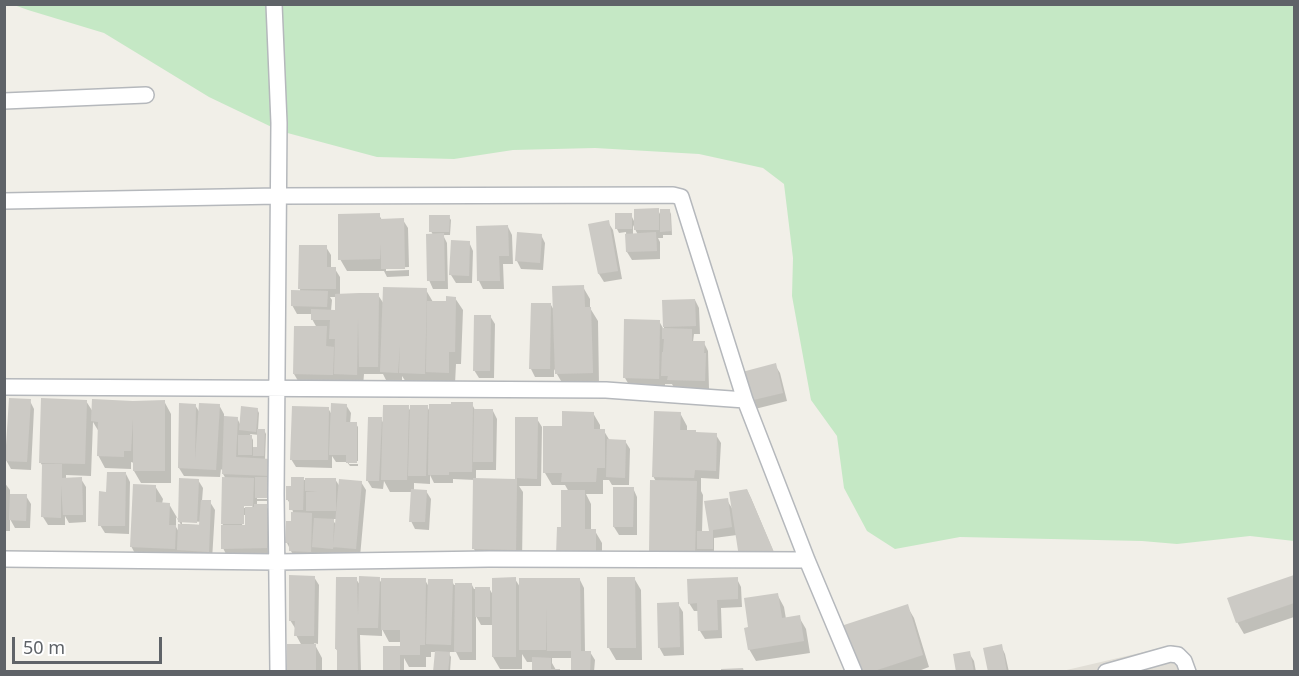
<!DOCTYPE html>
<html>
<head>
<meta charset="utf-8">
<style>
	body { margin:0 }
	#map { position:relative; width:1299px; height:676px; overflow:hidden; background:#f1efe8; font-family:"Noto Sans",sans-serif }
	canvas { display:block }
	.frame { position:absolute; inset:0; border:6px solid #5f6368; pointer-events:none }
	.scale { position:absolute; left:12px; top:637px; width:150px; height:27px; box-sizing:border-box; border:3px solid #5f6368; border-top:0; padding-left:8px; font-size:18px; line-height:21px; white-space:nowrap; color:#5f6368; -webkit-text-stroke:4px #fff; paint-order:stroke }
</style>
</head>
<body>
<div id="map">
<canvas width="1299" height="676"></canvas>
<div class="frame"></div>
<div class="scale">50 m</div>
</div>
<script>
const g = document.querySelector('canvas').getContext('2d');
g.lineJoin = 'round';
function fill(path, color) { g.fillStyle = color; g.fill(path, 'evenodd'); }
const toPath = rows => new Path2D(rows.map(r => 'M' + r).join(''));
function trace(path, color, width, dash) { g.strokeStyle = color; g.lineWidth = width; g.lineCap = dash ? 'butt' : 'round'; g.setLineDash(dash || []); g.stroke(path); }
fill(toPath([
	[1174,645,1183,671,1058,672]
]), '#e1ded6');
fill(toPath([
	[14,5,1294,5,1294,541,1250,536,1177,544,1142,541,960,537,895,549,867,531,844,488,837,436,811,400,792,296,793,258,784,184,763,168,699,154,595,148,513,150,454,159,377,157,280,131,209,97,104,33,28,10]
]), '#c5e8c5');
fill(toPath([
	[658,210,661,216,669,210,671,214,672,235,663,235,663,238,658,238,660,242,660,259,632,260,627,252,626,232,619,233,617,229,616,215,631,215,635,223],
	[633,225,638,235,633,235],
	[379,215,382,220,403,220,408,228,409,267,386,268,386,271,409,270,409,276,387,277,384,271,347,271,340,259],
	[449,217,451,220,450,235,443,235,447,243,448,289,433,289,429,280,433,235,431,231],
	[608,222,613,230,622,279,604,282,599,274,590,225],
	[508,227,512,235,513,264,503,264,504,289,483,289,479,281],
	[541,235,545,243,543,270,521,269,517,261],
	[469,242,473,251,472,283,456,283,451,275],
	[301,246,326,247,331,255,331,269,335,269,340,277,340,295,378,295,384,304,426,290,433,302,447,303,455,298,463,310,461,364,456,364,455,384,408,385,402,376,402,380,386,380,383,374,364,374,363,387,301,386,294,374,317,328,312,319,312,314,297,314,292,305,300,292],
	[330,297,336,297,336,311,331,311,332,300],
	[583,287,590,299,590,308,598,321,599,385,564,386,554,369,554,377,535,377,531,369,551,305,555,312],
	[695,300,699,308,700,334,694,334,693,342,704,343,708,351,709,389,674,388,672,384,665,384,665,391,632,390,625,378,659,321,664,330,664,301],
	[490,316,495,324,494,378,479,378,474,370],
	[775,365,780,373,787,401,755,409,750,401],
	[30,401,34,409,31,470,11,469,6,460],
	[86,401,93,412,164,401,171,414,171,483,141,483,134,471,134,463,131,462,131,469,105,468,98,455,99,432,93,422,91,476,66,475,66,479,81,479,86,487,86,522,69,523,65,516,65,525,48,525,43,517,44,468,40,462],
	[472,404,475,410,493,411,497,419,496,470,476,470,476,480,517,480,516,478,537,419,542,427,541,486,519,486,523,492,522,562,481,561,474,549,475,480,453,479,453,483,434,483,430,475,430,484,414,483,414,490,426,491,431,499,429,530,415,529,411,521,412,492,390,492,384,481,383,489,372,488,367,480,381,419,384,424,408,407,412,413,427,406,430,412],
	[195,405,200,413,219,405,224,414,224,418,237,418,241,426,257,409,259,413,258,430,264,430,266,434,265,460,275,483,268,483,268,496,257,496,257,499,268,499,268,501,257,501,257,505,266,505,270,513,270,556,227,556,223,548,224,527,222,523,226,479,223,474,223,471,221,469,220,477,184,476,179,468],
	[250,434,259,435,258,449,253,449,253,440],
	[243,504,253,504,252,508,243,508],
	[243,515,247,515,247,527,242,527],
	[346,405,351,413,350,424,356,424,358,427,358,461,349,461,349,464,358,464,358,466,350,466,347,462,336,462,332,456,332,468,296,467,291,459,328,408,332,415],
	[593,413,600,425,600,431,604,431,610,441,625,441,630,449,629,485,612,485,609,480,603,480,603,494,586,494,591,504,591,531,595,531,602,543,602,567,565,567,558,555,569,492,565,485,552,485,545,473,563,427],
	[680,413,687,426,687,431,696,434,716,435,721,443,719,479,701,478,701,491,703,495,702,532,711,532,727,500,733,510,747,490,751,498,777,560,737,535,714,538,714,552,702,552,701,565,653,476],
	[126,474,130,482,129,534,105,533,100,525],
	[303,479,304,480,335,479,340,487,361,482,366,490,360,557,295,559,287,543,292,523,293,512,291,505,287,499,292,488],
	[332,519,337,519,337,526],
	[198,480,203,488,202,501,210,502,215,510,212,560,138,559,131,546,155,486,163,499,162,504,169,504,179,521],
	[176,517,182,526,179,532,176,527],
	[182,521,205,522,204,525,182,524],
	[4,482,10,490,10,495,26,496,31,504,30,528,15,528,10,519,10,531,4,531],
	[633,488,637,497,637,535,619,535,614,527],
	[314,577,319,585,318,644,314,643,322,658,322,672,288,672,302,646,296,635,295,628,290,620],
	[1294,577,1294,617,1244,634,1237,622,1229,599],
	[634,578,641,590,642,660,616,660,609,648],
	[356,579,360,585,379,579,383,585,425,580,429,587,452,581,454,585,472,585,474,589,489,588,493,595,515,579,520,587,580,580,584,588,585,652,590,652,595,660,594,672,572,672,573,658,552,658,552,663,556,670,559,670,560,672,533,672,533,662,527,662,522,654,522,669,500,669,493,657,493,625,481,625,476,616,476,660,460,660,456,652,448,652,451,657,450,672,435,672,436,652,431,652,431,657,426,657,426,667,409,667,404,658,404,672,385,672,402,652,402,642,389,642,382,629,382,636,360,635,361,672,338,672,338,652,336,649],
	[737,579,741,587,742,607,721,608,722,638,705,639,700,631,699,611,694,611,689,603],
	[777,594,784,607,786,619,799,617,806,629,810,653,756,661,749,649,750,628],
	[678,604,683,612,684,655,664,656,659,647],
	[907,606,914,618,929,667,916,672,857,672],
	[1001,646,1005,654,1009,672,989,672],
	[969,653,974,661,976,672,957,672]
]), '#0003');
fill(toPath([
	[659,208,659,230,634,230,634,209],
	[660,209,670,209,671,231,660,232],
	[380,213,380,219,404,218,405,269,381,269,381,243,380,259,338,260,338,214],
	[615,213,632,213,632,229,615,229],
	[429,215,450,215,449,232,429,232],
	[609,220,618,271,598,274,588,224],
	[508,225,509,256,499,256,500,281,477,281,476,226],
	[517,232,542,234,540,263,515,261],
	[656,232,657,251,626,252,625,234],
	[444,233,445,281,427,281,426,234],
	[451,240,470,241,469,276,449,275],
	[299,245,327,245,327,267,336,267,336,289,298,289],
	[584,285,585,307,591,307,593,373,555,374,552,286],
	[383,287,427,288,425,374,399,373,400,344,398,373,380,372],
	[291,290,328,291,327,307,291,306],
	[359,293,379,293,378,367,359,367,358,316,357,375,334,374,335,339,329,339,330,320,311,320,311,309,335,310,335,294],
	[446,296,456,297,455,352,449,352,449,373,426,372,427,301,446,301],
	[695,299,696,326,663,327,662,300],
	[531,303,551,303,550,369,529,369],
	[474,315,491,315,490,371,473,371],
	[624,319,660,320,659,379,623,378],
	[294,326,327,326,326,346,334,347,333,375,293,374],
	[662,328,692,329,692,341,705,341,704,353,706,353,705,381,667,380,668,376,661,376,662,352,663,352,664,339,662,339],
	[776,363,783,393,749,401,742,372],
	[9,398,31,399,27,462,5,461],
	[41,398,87,400,85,464,39,463],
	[92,399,133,401,165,400,165,471,133,471,133,418,131,451,124,451,124,457,97,456,98,422,91,421],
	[451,402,473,402,472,472,449,472,449,475,428,475,429,404,451,404],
	[179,403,196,404,195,461,199,403,220,404,216,470,178,468],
	[331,403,347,404,346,422,357,422,357,463,346,463,346,455,329,455],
	[383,405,409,405,407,480,381,480],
	[410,405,428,405,426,476,408,476],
	[241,406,258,408,256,432,239,430],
	[292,406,329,407,328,460,290,460],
	[474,409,493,409,493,462,473,462],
	[562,411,594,412,594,429,605,429,605,468,597,468,596,482,561,482,562,473,543,473,543,426,562,426],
	[654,411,681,412,680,430,696,430,696,432,717,433,716,471,695,470,694,478,652,477],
	[224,416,238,417,236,457,271,459,271,476,222,474],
	[368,417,382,417,379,481,366,481],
	[515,417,538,417,537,479,517,478,516,550,472,549,473,478,515,479],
	[257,429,265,429,264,456,253,456,253,447,257,447],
	[238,435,252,435,252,455,238,455],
	[607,439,626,440,625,478,606,477],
	[42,464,62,464,62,478,82,477,83,515,63,515,61,485,61,518,41,517],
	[107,472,126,472,125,526,98,526,99,491,106,492],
	[222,477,254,478,253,506,244,506,244,524,221,524],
	[255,477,267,477,267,498,255,498],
	[291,477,304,477,303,510,289,510,289,500,286,500,286,486,291,486],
	[179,478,199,479,197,523,178,522],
	[305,478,336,478,336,511,306,511,306,492,318,491,305,491],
	[339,479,362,481,356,549,333,547],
	[650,480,697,481,695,553,649,552],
	[133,484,156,485,156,502,170,503,169,525,176,525,175,549,130,547],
	[613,487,634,487,633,527,613,527],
	[411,489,427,490,425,522,409,522],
	[747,489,774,552,739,557,729,492],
	[561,490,585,490,585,529,596,529,596,555,556,555,557,527,561,527],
	[10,494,27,494,26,521,9,520],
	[728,498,732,527,713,530,713,549,697,549,697,531,709,531,704,501],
	[201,500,211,500,209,552,177,550,178,524,199,525],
	[254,504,267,504,267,548,221,549,221,525,245,525,245,507,254,507],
	[291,512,312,513,311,552,289,551,289,543,285,543,286,521,291,521],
	[314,518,334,519,333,549,312,547],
	[289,575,315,576,314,636,294,636,295,621,289,621],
	[1294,575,1294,603,1236,623,1227,598],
	[359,576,380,577,378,628,357,628,358,672,337,672,337,649,335,649,336,577,357,577,358,617],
	[516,577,516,657,492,657,492,578],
	[607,577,635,577,636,648,607,648],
	[738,577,738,599,717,600,718,630,698,631,697,603,688,604,687,579],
	[381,578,426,578,425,645,420,645,420,655,400,655,400,672,383,672,383,646,400,646,400,630,381,630],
	[519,578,580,578,581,651,591,651,590,672,571,672,571,651,547,651,546,604,546,650,519,650],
	[428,579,453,579,451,645,426,644],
	[455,583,472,583,472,652,454,652],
	[475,587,490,587,490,617,475,617],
	[778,593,782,618,800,615,804,641,748,650,744,628,748,627,744,598],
	[679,602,680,647,658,648,657,603],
	[908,604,923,655,871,672,855,672,841,626],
	[287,644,316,644,316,672,287,672],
	[1002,644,1007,672,988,672,983,648],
	[435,651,450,652,448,672,433,672],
	[970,651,974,672,956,672,953,654],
	[532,657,551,658,551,669,560,669,560,672,532,672],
	[743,668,744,672,721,672,721,669]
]), '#cccac5');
const street = toPath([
	[274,4,279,123,276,494,278,672],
	[4,101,146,95],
	[4,201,278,196,673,195,681,197,745,400,807,560,854,672],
	[4,387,606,390,745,400],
	[4,559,277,562,489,559,807,560],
	[1106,672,1170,654,1178,655,1184,661,1188,672]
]);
trace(street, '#b5b8bc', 18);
trace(street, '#fff', 15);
</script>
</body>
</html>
